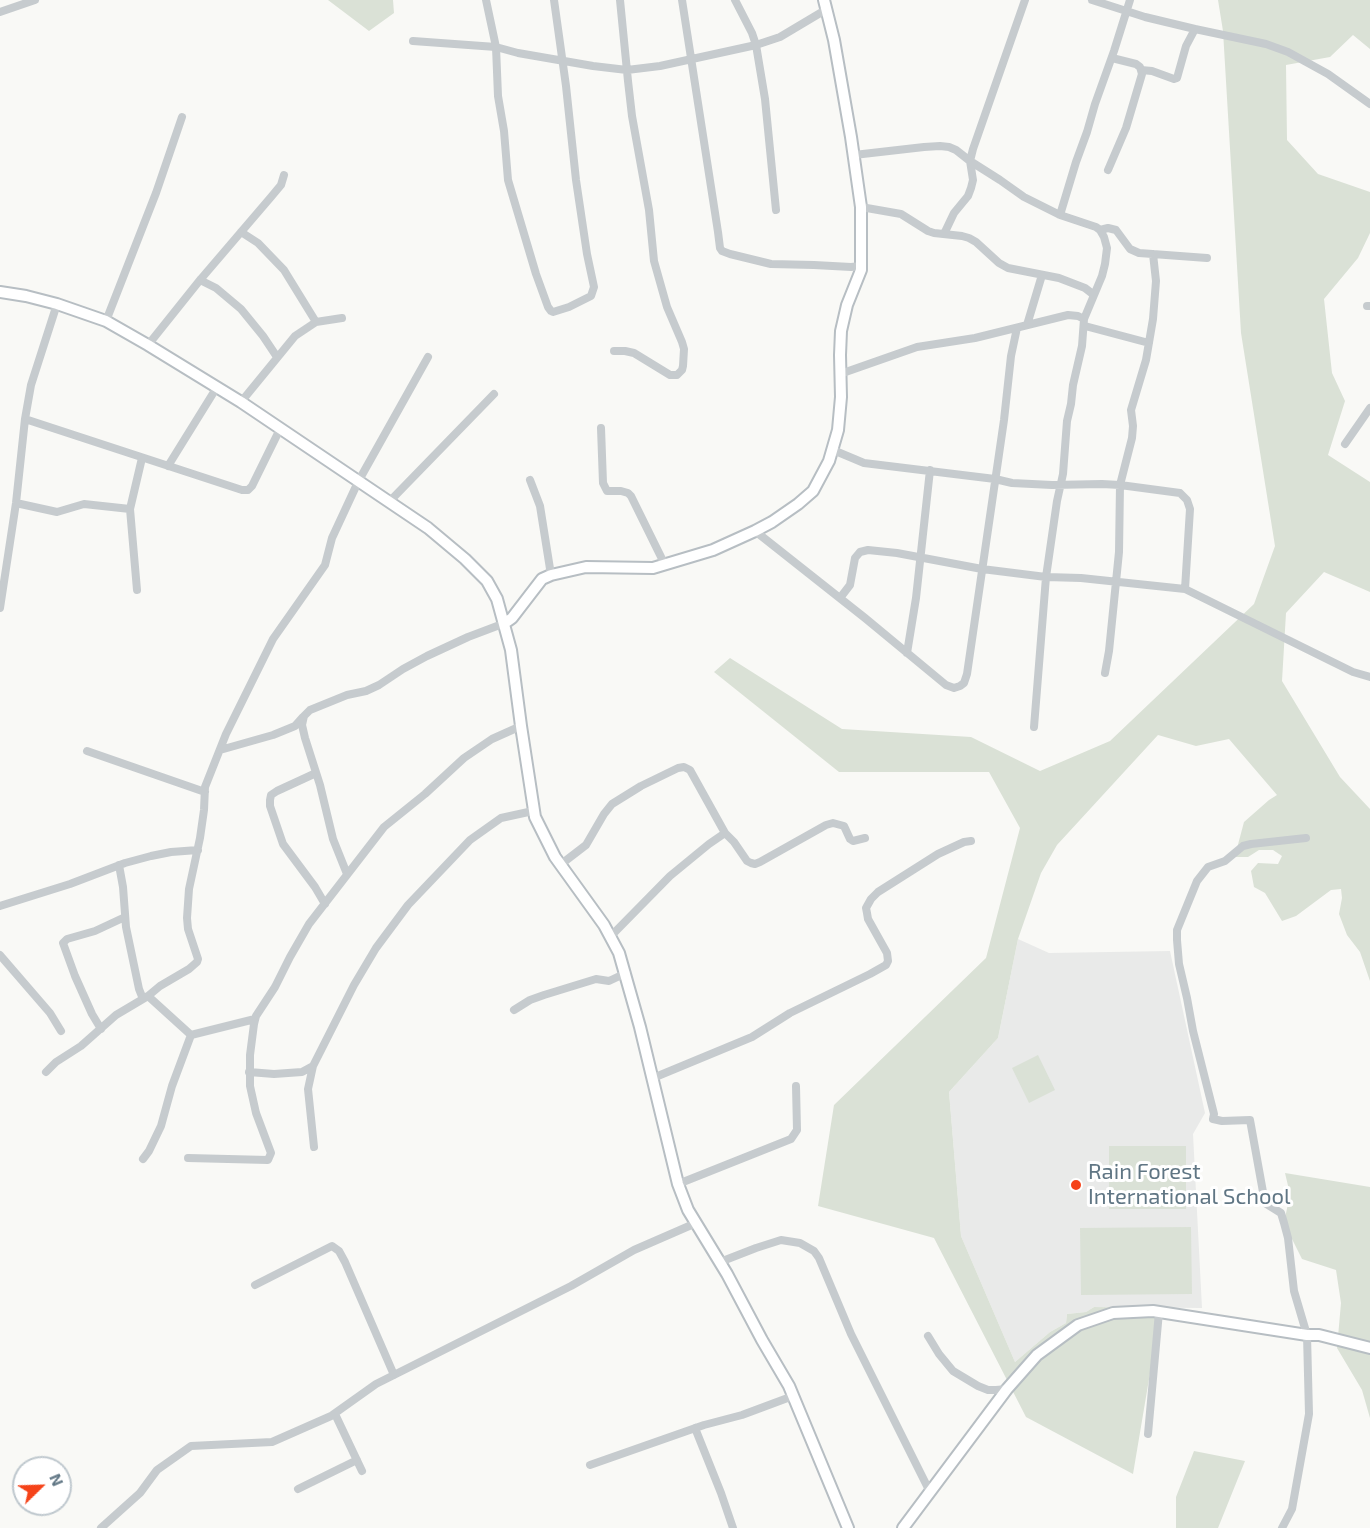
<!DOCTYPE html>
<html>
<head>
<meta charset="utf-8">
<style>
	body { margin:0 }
	#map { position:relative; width:1370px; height:1528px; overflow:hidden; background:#f9f9f6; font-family:"Exo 2",sans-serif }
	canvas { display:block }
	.north { position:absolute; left:12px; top:1456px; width:60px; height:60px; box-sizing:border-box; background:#fff; border:2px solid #bfc8ce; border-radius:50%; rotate:67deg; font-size:16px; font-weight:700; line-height:24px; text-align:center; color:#607684 }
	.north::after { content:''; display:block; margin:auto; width:21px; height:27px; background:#f54319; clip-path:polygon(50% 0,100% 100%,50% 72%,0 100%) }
</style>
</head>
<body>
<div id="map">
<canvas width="1370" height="1528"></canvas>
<div class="north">N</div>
</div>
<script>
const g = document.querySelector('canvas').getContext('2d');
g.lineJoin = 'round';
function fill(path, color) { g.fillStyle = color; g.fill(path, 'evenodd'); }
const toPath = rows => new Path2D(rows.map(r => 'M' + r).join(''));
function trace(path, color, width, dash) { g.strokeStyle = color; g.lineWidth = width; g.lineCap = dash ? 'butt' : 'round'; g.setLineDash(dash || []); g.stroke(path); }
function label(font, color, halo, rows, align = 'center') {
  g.font = font + ' "Exo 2",sans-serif'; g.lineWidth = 6; g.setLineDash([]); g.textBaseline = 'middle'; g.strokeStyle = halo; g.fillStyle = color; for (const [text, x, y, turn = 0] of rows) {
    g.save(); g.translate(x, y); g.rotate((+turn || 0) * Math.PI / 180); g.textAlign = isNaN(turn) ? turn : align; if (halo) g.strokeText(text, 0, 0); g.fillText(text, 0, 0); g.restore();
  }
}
fill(toPath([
	[1018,939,1049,953,1170,951,1205,1113,1193,1134,1202,1308,1094,1307,1086,1312,1067,1314,1066,1323,1050,1332,1015,1362,961,1236,949,1092,998,1038]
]), '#e9eae9');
fill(toPath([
	[328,0,393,0,394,13,369,31],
	[1218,0,1370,0,1370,49,1353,35,1330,57,1286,65,1287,140,1318,174,1370,192,1370,233,1358,258,1324,299,1332,373,1345,401,1328,455,1370,482,1370,592,1324,572,1286,613,1282,681,1340,777,1370,809,1370,981,1360,952,1347,935,1339,914,1342,898,1341,889,1331,890,1296,916,1282,921,1265,893,1254,887,1251,871,1258,863,1278,864,1282,856,1273,850,1259,850,1248,857,1231,857,1236,852,1244,822,1269,800,1277,795,1229,739,1196,746,1158,735,1057,845,1041,873,1018,939,998,1038,949,1092,961,1236,1015,1362,1050,1332,1066,1323,1067,1314,1086,1312,1094,1307,1161,1308,1133,1474,1026,1417,934,1238,818,1206,834,1105,986,958,1020,828,989,772,839,772,714,672,730,658,842,729,971,737,1040,771,1110,741,1254,604,1275,546,1241,333,1223,31],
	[1038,1055,1055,1090,1029,1103,1012,1068],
	[1109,1146,1186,1146,1186,1209,1109,1209],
	[1285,1173,1370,1187,1370,1418,1362,1390,1337,1348,1341,1303,1336,1270,1302,1259,1284,1223,1290,1194],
	[1191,1227,1192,1294,1081,1295,1080,1228],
	[1194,1451,1245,1461,1218,1528,1176,1528,1176,1497]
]), '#dae1d6');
const secondary = toPath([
	[0,292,26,296,57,304,106,321,148,345,241,402,428,528,465,559,487,581,497,599,511,650,521,726,535,817,555,857,604,925,619,953,640,1027,678,1184,688,1210,727,1274,762,1340,789,1386,848,1528],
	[505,623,512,618,542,579,551,575,586,567,653,568,713,550,755,531,772,522,798,504,813,491,829,461,838,430,841,397,840,355,841,331,847,305,861,270,861,207,851,137,834,40,824,0],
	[903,1528,1007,1389,1037,1355,1078,1325,1113,1313,1153,1311,1307,1335,1319,1335,1370,1348]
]);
trace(secondary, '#b7bec3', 14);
trace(toPath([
	[486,0,496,47,498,96,504,131,508,180,536,274,548,307,551,311,553,312,569,307,591,296,594,287,587,254,576,180,566,86,554,0],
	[682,0,718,232,720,248,722,251,730,254,771,264,814,265,851,267,861,266],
	[735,0,752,33,756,45,765,99,776,210],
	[1092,0,1145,17,1195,29,1186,46,1177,78,1174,79,1152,71,1141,70],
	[0,12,35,0],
	[1195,29,1266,44,1288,52,1328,74,1370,104],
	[413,41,496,47,518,53,593,66,627,70,660,66,756,45,780,37,827,9],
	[854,155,924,147,940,146,949,147,956,150,970,161,1000,180,1024,197,1060,215,1096,227,1100,230,1104,237,1107,248,1105,264,1102,276,1084,319,1082,346,1073,385,1071,404,1067,421,1063,474,1057,501,1046,577,1034,727],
	[1108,170,1126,128,1142,74,1140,67,1136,64,1112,58],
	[861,207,901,214,928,231,934,233,962,236,969,238,976,242,999,263,1008,268,1059,278,1085,288,1094,295],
	[1060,215,1076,162,1087,132,1095,104,1114,51,1130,0],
	[1100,230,1108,228,1116,230,1130,249,1139,253,1207,258],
	[241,232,258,243,284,270,316,322],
	[944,234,954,213,968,196,971,188,973,180,970,161,973,149,1025,0],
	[200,280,216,288,241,309,263,336,277,357],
	[1367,306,1370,306],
	[106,321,156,193,182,117],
	[1027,325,1042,275],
	[1085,326,1149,343],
	[148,345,200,280,271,197,281,185,284,175],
	[614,351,625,351,634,353,670,375,677,375,682,370,683,366,684,349,682,342,667,307,654,261,649,210,632,116,628,81,620,0],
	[840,374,917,347,975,338,1068,315,1078,316,1084,319],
	[241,402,295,336,316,322,342,318],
	[25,419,242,490,248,490,252,486,280,429],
	[601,428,603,483,607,491,621,491,628,493,631,496,665,565],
	[1345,444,1370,408],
	[833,450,864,463,995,479,1012,483,1052,485,1102,484,1120,485,1180,493,1187,500,1190,509,1185,589],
	[168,466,217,387],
	[530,480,540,506,551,575],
	[389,502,494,394],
	[16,503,57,512,84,504,130,509],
	[755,531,865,618,946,685,954,688,960,686,964,683,967,674,1004,420,1011,356,1017,328],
	[137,590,130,509,142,458],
	[840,598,850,585,855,558,860,552,868,550,897,553,982,569,1046,577,1081,578,1185,589,1353,672,1370,677],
	[0,608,16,503,25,419,31,385,57,304],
	[907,653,916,598,930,470],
	[1105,673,1109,651,1119,552,1120,485,1132,438,1133,426,1131,410,1146,360,1153,319,1156,281,1153,254],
	[220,750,273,735,295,726,303,717],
	[87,751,205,792],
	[316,773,277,791,271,795,270,800,270,806,283,844,315,887,325,904],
	[119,865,123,887,126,927,139,989,143,999],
	[560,865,586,845,604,814,612,804,641,786,678,768,684,767,690,770,725,833,734,842,747,861,751,863,755,864,760,862,826,825,833,823,844,826,850,839,853,841,865,838],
	[347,874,333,839,320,785,305,738,302,725,304,716,310,710,347,695,366,691,379,685,403,669,427,656,468,637,505,623],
	[0,906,70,884,125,863,151,856,171,852,198,850],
	[611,936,670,876,709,844,725,833],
	[0,955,50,1013,61,1031],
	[148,996,191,1035,255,1019],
	[514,1010,530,1000,544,995,596,979,609,981,626,973],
	[101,1029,92,1014,75,976,63,943,67,939,95,931,125,917],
	[46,1072,56,1062,81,1046,116,1015,148,996,160,986,189,969,197,962,198,959,188,929,187,918,189,889,200,838,204,810,205,787,226,734,273,639,325,565,332,538,358,482,428,357],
	[249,1072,274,1074,302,1072,313,1066],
	[653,1078,752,1037,790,1013,870,974,886,965,888,961,887,953,868,919,867,913,866,908,871,899,878,892,938,854,964,842,971,841],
	[314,1147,308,1089,313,1066,354,985,376,948,408,905,470,840,501,818,533,811],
	[188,1158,268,1160,271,1153,256,1113,250,1086,250,1055,254,1024,256,1016,275,987,290,957,309,924,384,827,425,794,464,758,492,739,521,726],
	[143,1159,149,1151,161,1126,172,1086,191,1035],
	[678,1184,791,1139,797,1130,796,1086],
	[720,1262,756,1248,781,1240,800,1243,814,1251,819,1258,851,1334,930,1492],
	[255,1285,332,1246,339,1251,345,1262,394,1375],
	[928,1336,939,1354,953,1371,978,1386,988,1390,996,1390,1007,1389],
	[335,1414,362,1471],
	[695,1428,721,1493,733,1528],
	[1148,1434,1159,1312],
	[590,1465,704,1425,742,1415,793,1396],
	[298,1489,357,1460],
	[101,1528,140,1493,157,1470,191,1446,272,1442,331,1416,376,1384,571,1286,634,1250,696,1223],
	[1282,1528,1292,1509,1309,1414,1307,1335,1294,1291,1288,1238,1284,1223,1281,1213,1265,1203,1250,1120,1222,1121,1213,1119,1214,1114,1193,1031,1187,998,1179,964,1177,940,1177,930,1197,881,1208,867,1225,861,1243,846,1251,844,1306,838]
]), '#c6cbce', 8);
trace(secondary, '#fff', 10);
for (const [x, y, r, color] of [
	[1076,1185,6,"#f54319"]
]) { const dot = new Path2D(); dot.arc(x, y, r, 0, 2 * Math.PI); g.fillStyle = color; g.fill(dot); trace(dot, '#fff', 2); }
label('22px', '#607684', '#fff', [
	["Rain Forest",1088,1172],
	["International School",1088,1197]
], 'left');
</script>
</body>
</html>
